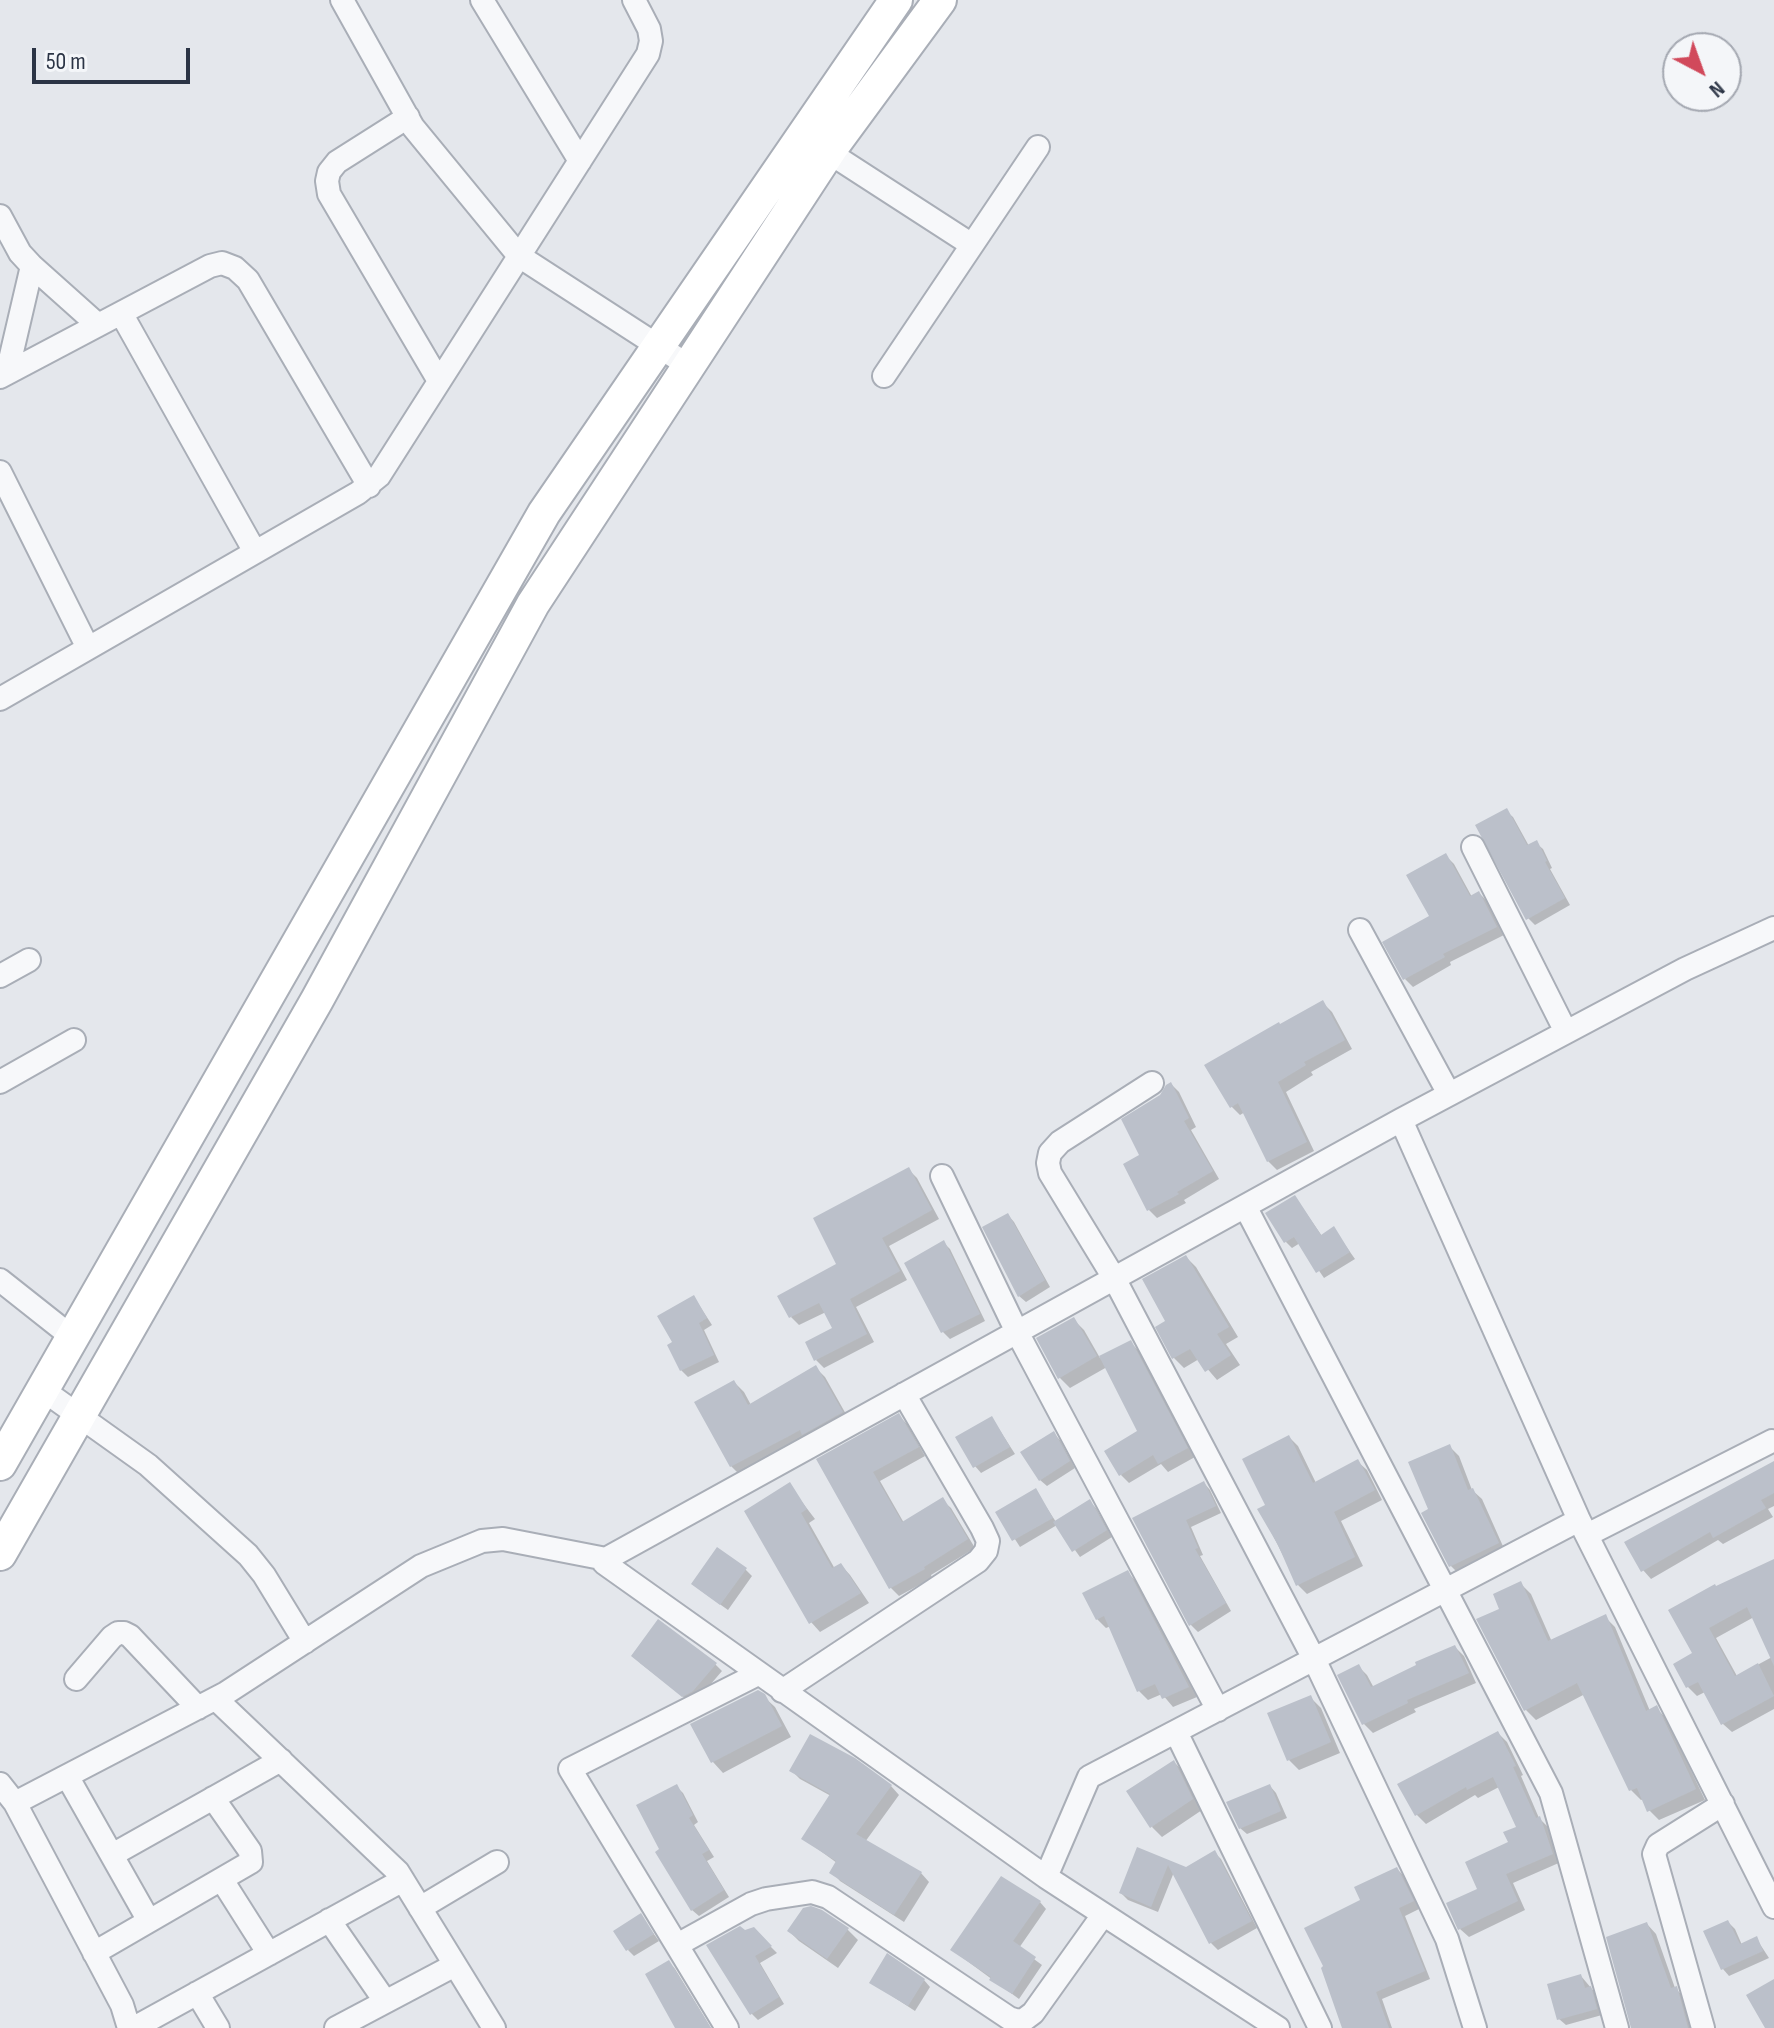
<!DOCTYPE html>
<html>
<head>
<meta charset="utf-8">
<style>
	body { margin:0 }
	#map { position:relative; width:1774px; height:2028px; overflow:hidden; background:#e4e7ec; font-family:"Sofia Sans Condensed",sans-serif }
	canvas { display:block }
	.north { position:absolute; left:1662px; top:32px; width:80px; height:80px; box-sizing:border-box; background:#f4f6f9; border:2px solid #a4a8b1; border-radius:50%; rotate:139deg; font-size:22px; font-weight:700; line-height:32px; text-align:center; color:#2b3445 }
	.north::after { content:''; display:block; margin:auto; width:28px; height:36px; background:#d1495b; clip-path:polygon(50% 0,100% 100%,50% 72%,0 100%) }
	.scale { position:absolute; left:32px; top:48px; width:158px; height:36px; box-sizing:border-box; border:4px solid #2b3445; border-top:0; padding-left:10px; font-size:24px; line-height:28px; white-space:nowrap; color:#2b3445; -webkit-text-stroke:6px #f4f6f9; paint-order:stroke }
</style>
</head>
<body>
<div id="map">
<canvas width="1774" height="2028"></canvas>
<div class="north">N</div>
<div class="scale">50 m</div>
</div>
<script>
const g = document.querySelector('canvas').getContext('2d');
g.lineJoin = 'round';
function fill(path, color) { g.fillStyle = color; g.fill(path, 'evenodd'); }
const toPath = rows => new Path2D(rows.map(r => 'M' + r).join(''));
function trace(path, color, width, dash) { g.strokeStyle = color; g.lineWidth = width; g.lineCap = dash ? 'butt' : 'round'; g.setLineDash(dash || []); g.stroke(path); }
fill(toPath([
	[1506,811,1513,817,1529,846,1536,843,1543,849,1552,868,1550,869,1570,905,1535,925,1528,918],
	[1446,856,1454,864,1472,897,1479,893,1487,901,1504,935,1450,962,1451,965,1413,987,1405,979,1431,917],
	[1323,1003,1332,1012,1352,1049,1311,1072,1313,1075,1286,1092,1314,1151,1277,1170,1268,1161,1245,1112,1240,1115,1231,1106,1281,1026],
	[1171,1084,1179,1092,1196,1127,1191,1130,1219,1179,1184,1200,1186,1203,1157,1218,1149,1210,1161,1096],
	[909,1170,917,1178,939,1219,889,1246,907,1280,856,1307,874,1342,824,1368,816,1360,834,1328,826,1312,799,1325,791,1317,839,1265],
	[1295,1197,1322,1236,1334,1229,1355,1259,1324,1278,1300,1243,1292,1248,1286,1242],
	[1008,1215,1014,1222,1050,1287,1026,1302,1019,1296],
	[944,1243,950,1249,985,1321,950,1339,943,1332,906,1264],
	[1186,1257,1196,1267,1238,1337,1226,1344,1240,1365,1217,1380,1199,1359,1184,1368,1174,1358,1168,1322],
	[694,1297,712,1325,704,1330,719,1362,688,1377,681,1370,675,1343],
	[1073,1319,1084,1330,1100,1358,1130,1342,1139,1351,1195,1457,1168,1472,1161,1464,1129,1483,1121,1475,1140,1432,1107,1367,1070,1388,1060,1378,1039,1339],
	[816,1368,825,1377,851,1423,741,1476,731,1466,734,1382,744,1392,751,1405],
	[899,1416,907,1424,925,1456,880,1481,904,1523,942,1500,951,1508,975,1548,931,1575,932,1578,899,1596,891,1588,819,1460],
	[992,1418,1015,1454,981,1473,975,1466],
	[1053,1433,1060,1440,1075,1468,1047,1486,1040,1480],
	[1289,1437,1298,1446,1316,1483,1358,1462,1367,1470,1382,1500,1341,1521,1363,1566,1307,1594,1298,1585,1260,1510,1268,1506],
	[1450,1447,1459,1456,1472,1490,1482,1499,1506,1553,1459,1574,1450,1565,1430,1510],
	[1774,1463,1774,1506,1768,1509,1773,1517,1723,1544,1718,1540,1651,1579,1643,1570],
	[1204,1483,1210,1490,1221,1513,1191,1527,1203,1555,1200,1556,1231,1611,1198,1632,1191,1625,1135,1519],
	[789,1485,815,1519,809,1523,835,1569,841,1565,850,1575,869,1603,820,1632,811,1622],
	[1036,1491,1056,1522,1089,1501,1096,1508,1112,1537,1080,1557,1057,1525,1020,1547,998,1513],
	[1774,1561,1774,1709,1732,1732,1723,1724,1705,1692,1697,1696,1688,1687,1675,1664,1695,1654,1671,1611],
	[1754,1617,1772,1657,1737,1676,1716,1638],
	[745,1569,752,1576,728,1610,700,1590],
	[1128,1573,1137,1582,1197,1697,1173,1707,1162,1694,1148,1700,1139,1691,1111,1626,1106,1628,1097,1619],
	[1521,1584,1531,1594,1552,1642,1605,1617,1615,1627,1650,1711,1656,1708,1666,1718,1705,1800,1659,1820,1649,1810,1644,1799,1641,1800,1631,1790,1585,1694,1536,1720,1526,1710,1479,1620,1502,1610],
	[1455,1647,1464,1656,1476,1683,1414,1709,1416,1712,1373,1733,1364,1724,1340,1675,1358,1666,1367,1675,1374,1688],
	[640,1663,715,1664,722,1671,699,1698,690,1702],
	[763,1696,775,1707,791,1737,723,1773,713,1762,693,1725],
	[1310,1697,1321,1708,1340,1753,1299,1770,1289,1760],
	[1498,1733,1507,1742,1523,1775,1521,1776,1539,1818,1548,1827,1561,1862,1513,1883,1525,1910,1469,1937,1460,1929,1480,1890,1518,1828,1499,1787,1478,1798,1475,1795,1426,1824,1417,1815,1399,1785],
	[1174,1762,1184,1772,1202,1810,1162,1837,1152,1827],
	[791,1770,891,1786,899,1795,865,1842,921,1873,929,1882,904,1922,840,1881,832,1872,837,1863,804,1839,831,1796,800,1779],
	[676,1786,683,1793,698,1822,694,1825,714,1857,707,1861,729,1897,699,1916,692,1910,662,1849],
	[1270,1786,1276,1793,1287,1818,1247,1834,1240,1828],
	[1139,1850,1186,1869,1215,1853,1221,1859,1257,1928,1218,1950,1211,1943,1174,1872,1158,1912,1128,1900,1121,1893],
	[1397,1869,1404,1876,1419,1909,1405,1916,1430,1979,1382,1999,1392,2028,1344,2028,1363,1901],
	[1040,1902,1046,1909,1019,1948,1042,1965,1019,1999,952,1950],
	[640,1915,659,1941,634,1956,628,1950],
	[1728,1922,1735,1929,1742,1945,1756,1938,1769,1958,1729,1976,1723,1969,1706,1932],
	[1647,1924,1656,1934,1675,1988,1685,1998,1695,2028,1632,2028],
	[847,1929,858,1940,838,1968,799,1941,789,1931],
	[754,1930,777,1953,760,1963,784,2004,758,2020,752,2014,745,1932],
	[669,1962,675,1969,711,2028,677,2028],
	[1581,1976,1597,1995,1602,2015,1566,2025,1559,2019],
	[924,1980,930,1987,915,2011,872,1983]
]), '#0003');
fill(toPath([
	[1507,808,1527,845,1537,840,1547,861,1545,862,1565,898,1526,920,1475,825],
	[1446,853,1470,896,1479,891,1497,927,1443,954,1445,957,1403,980,1382,942,1429,916,1406,875],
	[1323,1000,1345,1040,1304,1062,1306,1065,1278,1082,1307,1142,1267,1162,1238,1103,1230,1108,1204,1065,1279,1022,1280,1024],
	[1171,1082,1189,1118,1184,1121,1213,1171,1177,1192,1179,1194,1147,1211,1123,1164,1139,1155,1121,1119,1160,1095,1166,1085],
	[909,1167,932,1210,882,1238,900,1271,850,1299,867,1334,814,1361,805,1342,832,1328,819,1303,789,1318,777,1296,836,1264,813,1218],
	[1295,1195,1321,1235,1334,1226,1350,1252,1316,1273,1294,1237,1284,1243,1265,1213],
	[1008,1213,1045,1280,1018,1297,982,1227],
	[944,1240,980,1314,941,1333,904,1263],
	[1186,1255,1229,1327,1217,1334,1231,1355,1205,1372,1190,1349,1172,1359,1155,1327,1165,1321,1142,1279],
	[694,1295,707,1318,699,1323,714,1355,680,1371,667,1345,672,1342,657,1316],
	[1074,1317,1097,1356,1058,1379,1036,1338],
	[1131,1340,1188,1448,1158,1464,1153,1455,1119,1476,1104,1451,1137,1431,1099,1356],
	[816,1365,843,1412,802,1435,800,1430,791,1435,730,1467,694,1402,734,1380,748,1405],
	[899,1413,919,1447,873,1472,902,1522,943,1497,968,1539,924,1567,925,1569,889,1589,816,1459],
	[992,1416,1010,1447,973,1468,955,1437],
	[1054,1431,1070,1461,1039,1481,1020,1452],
	[1289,1435,1313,1483,1358,1459,1375,1490,1334,1512,1355,1557,1296,1586,1278,1545,1257,1509,1265,1505,1242,1459],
	[1450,1444,1468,1490,1473,1488,1499,1543,1449,1567,1421,1513,1428,1509,1408,1462],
	[1774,1461,1774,1493,1761,1500,1766,1508,1713,1538,1710,1532,1641,1572,1624,1542],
	[1204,1481,1216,1506,1186,1520,1198,1548,1195,1549,1226,1603,1189,1626,1132,1518],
	[790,1482,807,1509,801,1513,832,1568,841,1563,861,1593,809,1624,744,1511],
	[1036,1488,1053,1518,1012,1541,995,1512],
	[1090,1499,1107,1530,1072,1552,1053,1522],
	[717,1547,747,1568,720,1605,691,1584],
	[1774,1559,1774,1666,1747,1607,1709,1628,1735,1676,1758,1663,1774,1696,1721,1725,1698,1682,1686,1688,1673,1664,1692,1653,1668,1610,1715,1584,1716,1586],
	[1128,1570,1189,1687,1162,1699,1155,1684,1137,1692,1104,1616,1096,1620,1082,1593],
	[1521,1581,1548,1641,1606,1614,1646,1711,1657,1705,1696,1789,1647,1812,1637,1788,1629,1791,1577,1683,1524,1711,1476,1619,1499,1609,1493,1594],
	[658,1619,717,1663,693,1691,682,1697,631,1656],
	[1455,1645,1469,1673,1407,1700,1408,1703,1362,1725,1337,1675,1359,1664,1371,1687,1416,1665,1415,1662],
	[758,1690,765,1694,782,1726,711,1763,690,1724],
	[1311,1695,1331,1742,1287,1761,1267,1713],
	[1498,1731,1516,1766,1513,1767,1536,1818,1540,1816,1553,1854,1506,1874,1518,1901,1458,1930,1446,1903,1477,1889,1465,1862,1508,1842,1503,1832,1516,1827,1493,1777,1467,1790,1466,1787,1415,1816,1397,1784],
	[810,1734,855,1758,892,1785,856,1834,922,1872,894,1915,829,1873,836,1861,801,1839,830,1794,789,1771],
	[1174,1760,1193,1799,1150,1828,1126,1791],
	[677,1784,693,1815,689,1818,709,1850,702,1854,724,1890,691,1911,655,1852,659,1849,636,1805],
	[1270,1784,1281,1811,1239,1829,1226,1802],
	[1137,1847,1186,1867,1215,1850,1252,1921,1209,1944,1168,1865,1151,1907,1119,1893],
	[1397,1867,1414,1901,1399,1908,1425,1971,1376,1992,1389,2028,1342,2028,1321,1968,1323,1966,1304,1928,1360,1900,1354,1887],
	[1001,1876,1041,1901,1013,1941,1036,1957,1012,1994,989,1980,991,1977,950,1950],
	[811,1906,822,1910,849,1928,827,1959,787,1931,803,1908],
	[641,1913,654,1934,626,1951,613,1931],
	[1728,1920,1740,1944,1757,1936,1763,1951,1721,1970,1703,1931],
	[1647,1922,1671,1988,1677,1986,1688,2028,1631,2028,1606,1937],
	[740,1926,745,1930,754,1927,772,1946,755,1956,779,1997,750,2015,706,1945],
	[887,1953,925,1979,908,2006,869,1983],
	[669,1960,693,1999,711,2028,675,2028,645,1974],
	[1581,1974,1585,1988,1591,1986,1597,2009,1557,2020,1547,1984],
	[1774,1979,1774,2028,1765,2028,1746,1995]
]), '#bbc0ca');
const street = toPath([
	[342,0,413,127,519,256,689,366],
	[482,0,580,161],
	[408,117,337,162,329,172,327,181,329,194,439,381],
	[819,146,972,245],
	[0,216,20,253,32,266,98,325],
	[121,313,255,552],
	[7,373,32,266],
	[884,376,1038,147],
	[0,377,210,266,222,263,235,268,248,280,369,486],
	[0,472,88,648],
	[0,699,358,493,379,476,648,54,651,41,649,29,634,0],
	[1473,847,1566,1032],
	[1360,930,1449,1094],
	[0,976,29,960],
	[0,1082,74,1040],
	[1152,1083,1060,1142,1050,1153,1048,1163,1050,1173,1114,1278,1314,1659,1447,1939,1475,2028],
	[1401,1120,1579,1520],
	[942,1176,1017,1332,1218,1710],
	[1245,1206,1551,1793,1617,2028],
	[0,1280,72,1337],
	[43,1390,148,1465,248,1555,264,1575,305,1642],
	[1587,1535,1772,1441],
	[76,1679,112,1637,118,1633,124,1633,130,1636,198,1708],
	[782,1691,978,1561,986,1551,988,1541,982,1528,904,1394],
	[216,1699,398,1872,494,2028],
	[1176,1732,1320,2028],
	[67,1776,149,1921],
	[0,1784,15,1803,122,2005,129,2028],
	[15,1803,226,1693,421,1566,482,1541,503,1539,606,1559],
	[112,1855,281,1760],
	[1046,1877,604,1563,606,1559,1401,1120,1685,969,1774,928],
	[222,1880,269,1954],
	[420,1908,497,1862],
	[329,1920,385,2001],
	[677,1945,751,1904,766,1899,812,1892,828,1897,1009,2018,1018,2021,1025,2019,1033,2013,1103,1915],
	[94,1953,251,1862,250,1851,213,1798],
	[197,1993,218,2028],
	[134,2028,403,1880],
	[336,2028,455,1965],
	[727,2028,570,1769,758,1674],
	[1278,2028,1046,1877,1089,1777,1579,1520,1774,1907],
	[1703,2028,1654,1854,1658,1845,1723,1804]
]);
const secondary = toPath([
	[0,1464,544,513,896,0],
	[0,1554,317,1000,533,604,832,147,940,0]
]);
trace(street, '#a9aeb7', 26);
trace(secondary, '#a9aeb7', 36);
trace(street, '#f7f8fa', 22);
trace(secondary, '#fff', 32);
</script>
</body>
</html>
